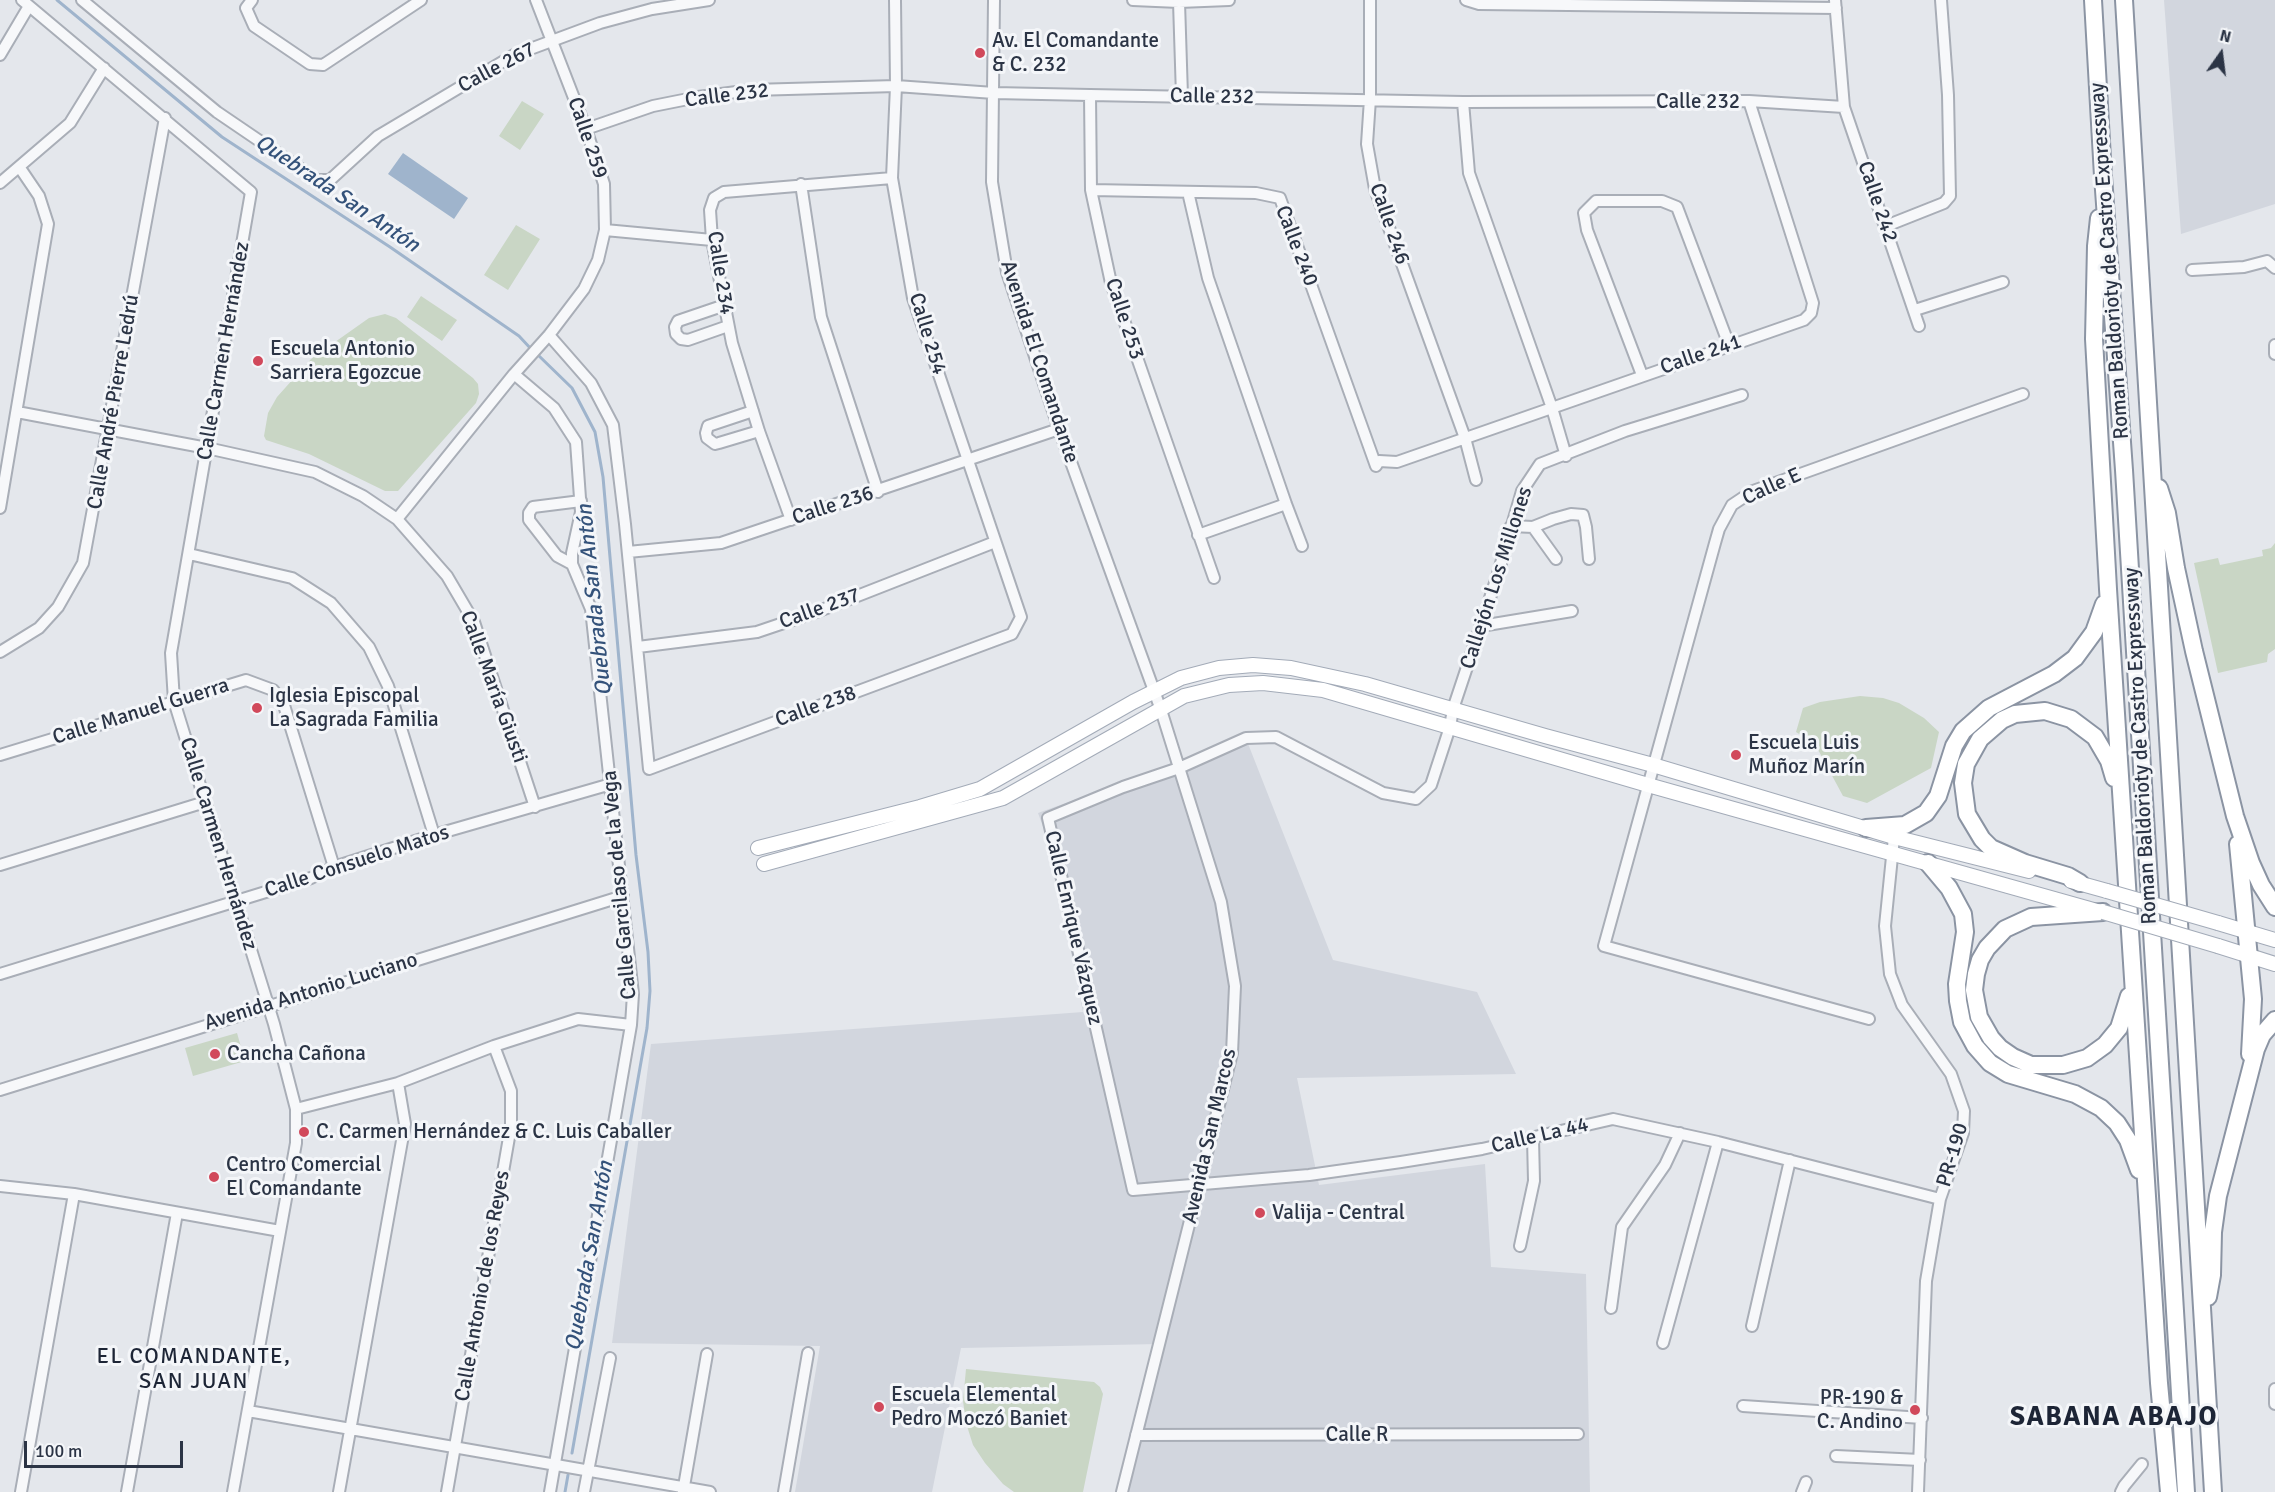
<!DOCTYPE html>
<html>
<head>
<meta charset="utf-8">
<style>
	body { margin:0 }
	#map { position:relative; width:2275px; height:1492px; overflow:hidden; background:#e4e7ec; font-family:Signika,sans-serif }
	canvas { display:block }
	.north { position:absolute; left:2191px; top:24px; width:60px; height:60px; -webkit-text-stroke:4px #f4f6f9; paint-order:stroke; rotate:14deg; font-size:16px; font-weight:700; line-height:24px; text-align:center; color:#2b3445 }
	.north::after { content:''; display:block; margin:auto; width:21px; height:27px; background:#2b3445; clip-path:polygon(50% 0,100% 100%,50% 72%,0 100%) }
	.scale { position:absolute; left:24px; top:1441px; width:159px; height:27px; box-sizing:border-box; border:3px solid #2b3445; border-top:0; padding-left:8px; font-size:18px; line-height:21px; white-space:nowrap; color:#2b3445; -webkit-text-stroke:4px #f4f6f9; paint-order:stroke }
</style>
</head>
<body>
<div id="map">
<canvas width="2275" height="1492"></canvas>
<div class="north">N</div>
<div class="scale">100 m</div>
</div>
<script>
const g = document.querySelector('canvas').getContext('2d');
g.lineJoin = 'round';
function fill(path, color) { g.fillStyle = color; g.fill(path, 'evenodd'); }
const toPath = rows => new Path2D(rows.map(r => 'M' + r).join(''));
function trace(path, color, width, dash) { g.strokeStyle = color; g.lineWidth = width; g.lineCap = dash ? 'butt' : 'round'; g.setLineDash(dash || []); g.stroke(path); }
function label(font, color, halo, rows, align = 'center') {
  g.font = font + ' Signika,sans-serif'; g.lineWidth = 6; g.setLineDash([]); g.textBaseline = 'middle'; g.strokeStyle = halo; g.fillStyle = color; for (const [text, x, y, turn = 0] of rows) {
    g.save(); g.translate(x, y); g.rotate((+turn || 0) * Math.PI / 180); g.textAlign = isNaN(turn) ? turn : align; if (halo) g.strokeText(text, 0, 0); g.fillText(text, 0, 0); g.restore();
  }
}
fill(toPath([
	[2164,0,2275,0,2275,204,2181,234],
	[1245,736,1333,960,1477,992,1516,1074,1297,1078,1319,1185,1485,1164,1491,1267,1586,1274,1590,1492,1126,1492,1159,1344,961,1348,932,1492,795,1492,820,1346,612,1343,651,1044,1083,1012,1050,846,1038,813,1179,762]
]), '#d2d6de');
fill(toPath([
	[522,101,544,114,520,150,499,136],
	[516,225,540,239,508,290,484,275],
	[421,296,457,320,442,341,407,317],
	[385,314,396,318,473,378,478,384,479,394,476,403,398,491,385,491,309,454,266,440,264,436,268,413,277,397,311,359,369,318],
	[2275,543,2275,649,2268,654,2267,662,2218,673,2194,563,2218,558,2220,565,2263,556,2262,550,2271,548],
	[1860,696,1883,698,1899,703,1924,718,1939,732,1931,768,1867,803,1843,796,1815,744,1796,732,1803,708,1820,702],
	[237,1033,245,1061,193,1076,185,1048],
	[966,1369,1094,1382,1100,1387,1103,1394,1083,1492,1014,1492,1003,1484,985,1463,973,1445,966,1423,963,1401]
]), '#c9d6c5');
fill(toPath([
	[403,153,468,198,454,219,388,174]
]), '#9fb4cc');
trace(toPath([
	[57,0,222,137,390,247,519,336,532,350],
	[537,354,572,388,595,432,603,477,636,855,648,952,650,991,647,1028,572,1453],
	[565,1492,568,1475]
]), '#9fb4cc', 3);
const minor = toPath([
	[22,0,251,192,171,653,174,701,274,1024,296,1109,296,1143,233,1492],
	[82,0,217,112,317,180,330,180,378,136,514,55,600,23,652,9,709,0],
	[252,0,246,8,254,26,310,64,323,65,421,0],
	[994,0,992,182,1007,272,1059,429,1161,710,1221,902,1235,986,1232,1053,1122,1492],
	[1133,0,1179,2,1229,0],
	[1370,0,1370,99,1367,144,1375,189,1465,438,1476,480],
	[1466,0,1479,4,1836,8],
	[1835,0,1844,107,1919,326],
	[1179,2,1182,96],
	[0,55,29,6],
	[1090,95,1091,190,1111,283,1214,578],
	[1463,102,1469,173,1552,408,1566,456],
	[586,129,653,106,698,97,752,90,896,86,994,93,1090,95,1463,102,1749,101,1844,107],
	[0,183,70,123,104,68],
	[801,184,821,317,878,492],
	[1091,190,1256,193,1280,198,1376,466,1379,461,1397,462,1804,320,1811,313,1813,303,1749,101],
	[1188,192,1208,278,1286,504,1302,546],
	[1886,226,1944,203,1950,196,1948,95,1941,0],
	[605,230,712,240],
	[2192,270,2244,267,2267,261,2275,268],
	[725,305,678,321,675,327,676,334,681,339,688,340,728,326],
	[1915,310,2003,282],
	[549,335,591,383,613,425,625,524,649,769,1012,634,1021,617,913,298,892,178,896,86,895,0],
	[2275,345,2275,354],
	[514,374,554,408,576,442,581,512,572,553,572,564],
	[1642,375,1587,230,1584,213,1596,201,1662,201,1677,207,1729,345],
	[1742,395,1625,431,1540,464,1522,491,1497,577,1453,709,1450,727,1431,785,1416,799,1383,793,1276,737,1246,738,1179,768,1123,787,1048,818,1133,1190,1309,1175,1401,1162,1482,1149,1613,1119,1718,1142,1940,1199],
	[753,411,708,426,706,433,707,438,715,444,719,443,759,431],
	[17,412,207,448,315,472,363,496,397,519,447,576,474,622,535,807],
	[0,508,48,224,39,196,20,168],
	[397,519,514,374,549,335,584,289,598,260,605,230,604,184,586,129,536,0],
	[791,520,759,431,732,343,712,240,710,210,714,198,724,192,892,178],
	[1511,526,1533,527,1553,519,1571,514,1583,515,1586,527,1589,559],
	[1533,527,1556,559],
	[1198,535,1286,504],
	[628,552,721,543,1059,429],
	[189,554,292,578,331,603,369,647,388,686,434,835],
	[1481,626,1572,611],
	[638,647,757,632,819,611,995,542],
	[0,652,39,628,58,607,83,563,165,118],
	[0,755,246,680,273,690,283,702,334,867],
	[1894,837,1885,926,1890,974,1902,1005,1951,1074,1964,1111,1963,1133,1940,1199,1926,1281,1918,1492],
	[0,865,205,802],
	[0,974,311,878,334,867,434,835,611,784],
	[1869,1019,1604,946,1715,543,1719,529,1732,505,1753,491,2023,394],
	[0,1090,623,896],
	[296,1109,398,1083,494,1046,578,1019,631,1025],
	[0,1186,74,1194,280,1231],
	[1520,1246,1534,1181,1533,1139],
	[1611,1308,1622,1227,1665,1165,1680,1133],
	[1752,1326,1790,1160],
	[1663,1343,1718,1142],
	[2275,1389,2275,1404],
	[1743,1406,1922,1418],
	[248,1411,710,1492],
	[1136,1435,1578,1434],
	[1836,1456,1920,1460],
	[21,1492,74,1194],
	[127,1492,177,1213],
	[339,1492,405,1124,398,1083],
	[447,1492,511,1126,511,1091,494,1046],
	[550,1492,631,1025,633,994,591,609,572,564,557,556,529,520,529,513,533,507,581,501],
	[584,1492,610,1358],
	[683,1492,707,1354],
	[784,1492,808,1353],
	[1802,1492,1806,1482],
	[2121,1492,2124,1486,2142,1464]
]);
const major = toPath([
	[758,848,920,807,980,789,1133,702,1181,678,1219,668,1253,665,1291,668,1365,684,1545,736,1653,765,1894,837,2029,871],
	[764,864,1003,798,1184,696,1229,685,1263,683,1323,690,1648,785,2097,911],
	[2071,881,2107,891],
	[2218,923,2275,940],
	[2218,946,2275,964]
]);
const highway = toPath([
	[2093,0,2103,176,2124,470,2186,1492],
	[2124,0,2213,1492],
	[2099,218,2096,246,2094,339,2108,589,2159,1383,2169,1492],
	[2159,488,2167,513,2176,568,2194,651,2235,816,2251,863,2261,885,2275,907],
	[1866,828,1905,825,1926,813,1938,796,1954,746,1963,731,1989,708,2054,674,2075,658,2094,632,2104,604],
	[2238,844,2253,999,2250,1054],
	[1928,863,1949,888,1963,914,1965,932,1957,984,1958,1001,1962,1022,1975,1046,1990,1063,2008,1074,2075,1094,2101,1108,2117,1123,2128,1140,2139,1170],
	[2080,883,2068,876,2025,863,1991,848,1982,839,1967,814,1963,783,1966,764,1980,739,2002,720,2015,714,2045,711,2071,719,2095,737,2109,761,2114,778],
	[2103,912,2031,917,2005,929,1987,948,1980,960,1976,974,1974,990,1979,1017,1991,1038,2000,1048,2013,1057,2031,1065,2063,1065,2087,1058,2105,1045,2119,1028,2129,996],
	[2208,1297,2212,1275,2213,1232,2218,1196,2256,1049,2262,1035,2275,1020]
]);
trace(minor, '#a9aeb7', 14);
trace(major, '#a3abb8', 16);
trace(highway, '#8b94a3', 20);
trace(minor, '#f7f8fa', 10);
trace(major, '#fff', 14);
trace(highway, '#fff', 16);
const majorBridge = toPath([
	[2107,891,2218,923],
	[2103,912,2218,946]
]);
trace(majorBridge, '#a3abb8', 16, []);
trace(majorBridge, '#fff', 14);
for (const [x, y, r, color] of [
	[980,53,6,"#d1495b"],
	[258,361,6,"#d1495b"],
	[257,708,6,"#d1495b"],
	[1736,755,6,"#d1495b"],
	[215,1054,6,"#d1495b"],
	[304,1132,6,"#d1495b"],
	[214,1177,6,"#d1495b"],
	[1260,1213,6,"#d1495b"],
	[879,1407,6,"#d1495b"],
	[1915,1410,6,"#d1495b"]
]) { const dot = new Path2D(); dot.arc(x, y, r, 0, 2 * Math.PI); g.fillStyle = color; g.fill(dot); trace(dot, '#f4f6f9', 2); }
label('21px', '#2b3445', '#f4f6f9', [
	["Av. El Comandante",992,41],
	["& C. 232",992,65],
	["Escuela Antonio",270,349],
	["Sarriera Egozcue",270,373],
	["Iglesia Episcopal",269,696],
	["La Sagrada Familia",269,720],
	["Escuela Luis",1748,743],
	["Muñoz Marín",1748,767],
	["Cancha Cañona",227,1054],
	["C. Carmen Hernández & C. Luis Caballer",316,1132],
	["Centro Comercial",226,1165],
	["El Comandante",226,1189],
	["Valija - Central",1272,1213],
	["Escuela Elemental",891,1395],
	["Pedro Moczó Baniet",891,1419],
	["PR-190 &",1903,1398,"right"],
	["C. Andino",1903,1422,"right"]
], 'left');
label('21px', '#2b3445', '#f4f6f9', [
	["Calle 267",497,68,-28],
	["Calle 232",727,96,-7],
	["Calle 232",1212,97,1],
	["Calle 232",1698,102],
	["Calle 259",587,138,71],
	["Calle 242",1877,202,71],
	["Calle 246",1389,224,71],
	["Calle 240",1296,246,69],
	["Roman Baldorioty de Castro Expressway",2110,261,-94],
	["Calle 234",720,273,81],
	["Calle 253",1124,319,72],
	["Calle 254",927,334,73],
	["Calle Carmen Hernández",224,351,-80],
	["Calle 241",1701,355,-19],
	["Avenida El Comandante",1039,362,72],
	["Calle André Pierre Ledrú",114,402,-80],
	["Calle E",1772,487,-24],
	["Calle 236",833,506,-18],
	["Callejón Los Millones",1497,578,-72],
	["Calle 237",820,609,-20],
	["Calle María Giusti",493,687,70],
	["Calle 238",816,707,-20],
	["Calle Manuel Guerra",141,712,-17],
	["Roman Baldorioty de Castro Expressway",2141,746,-93],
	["Calle Carmen Hernández",218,844,73],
	["Calle Consuelo Matos",357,862,-18],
	["Calle Garcilaso de la Vega",620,885,-95],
	["Calle Enrique Vázquez",1073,928,77],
	["Avenida Antonio Luciano",311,992,-17],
	["Avenida San Marcos",1210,1136,-77],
	["Calle La 44",1540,1136,-13],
	["PR-190",1953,1155,-74],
	["Calle Antonio de los Reyes",483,1286,-80],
	["Calle R",1357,1435]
]);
label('italic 22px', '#34527a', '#f4f6f9', [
	["Quebrada San Antón",337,194,34],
	["Quebrada San Antón",595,600,-96],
	["Quebrada San Antón",590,1256,-80]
]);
g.letterSpacing = '1.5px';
label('22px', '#1d2536', '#f4f6f9', [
	["EL COMANDANTE,",194,1357],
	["SAN JUAN",194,1382]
]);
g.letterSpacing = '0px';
g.letterSpacing = '1.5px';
label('bold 27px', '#1d2536', '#f4f6f9', [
	["SABANA ABAJO",2114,1418]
]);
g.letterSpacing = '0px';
</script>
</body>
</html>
